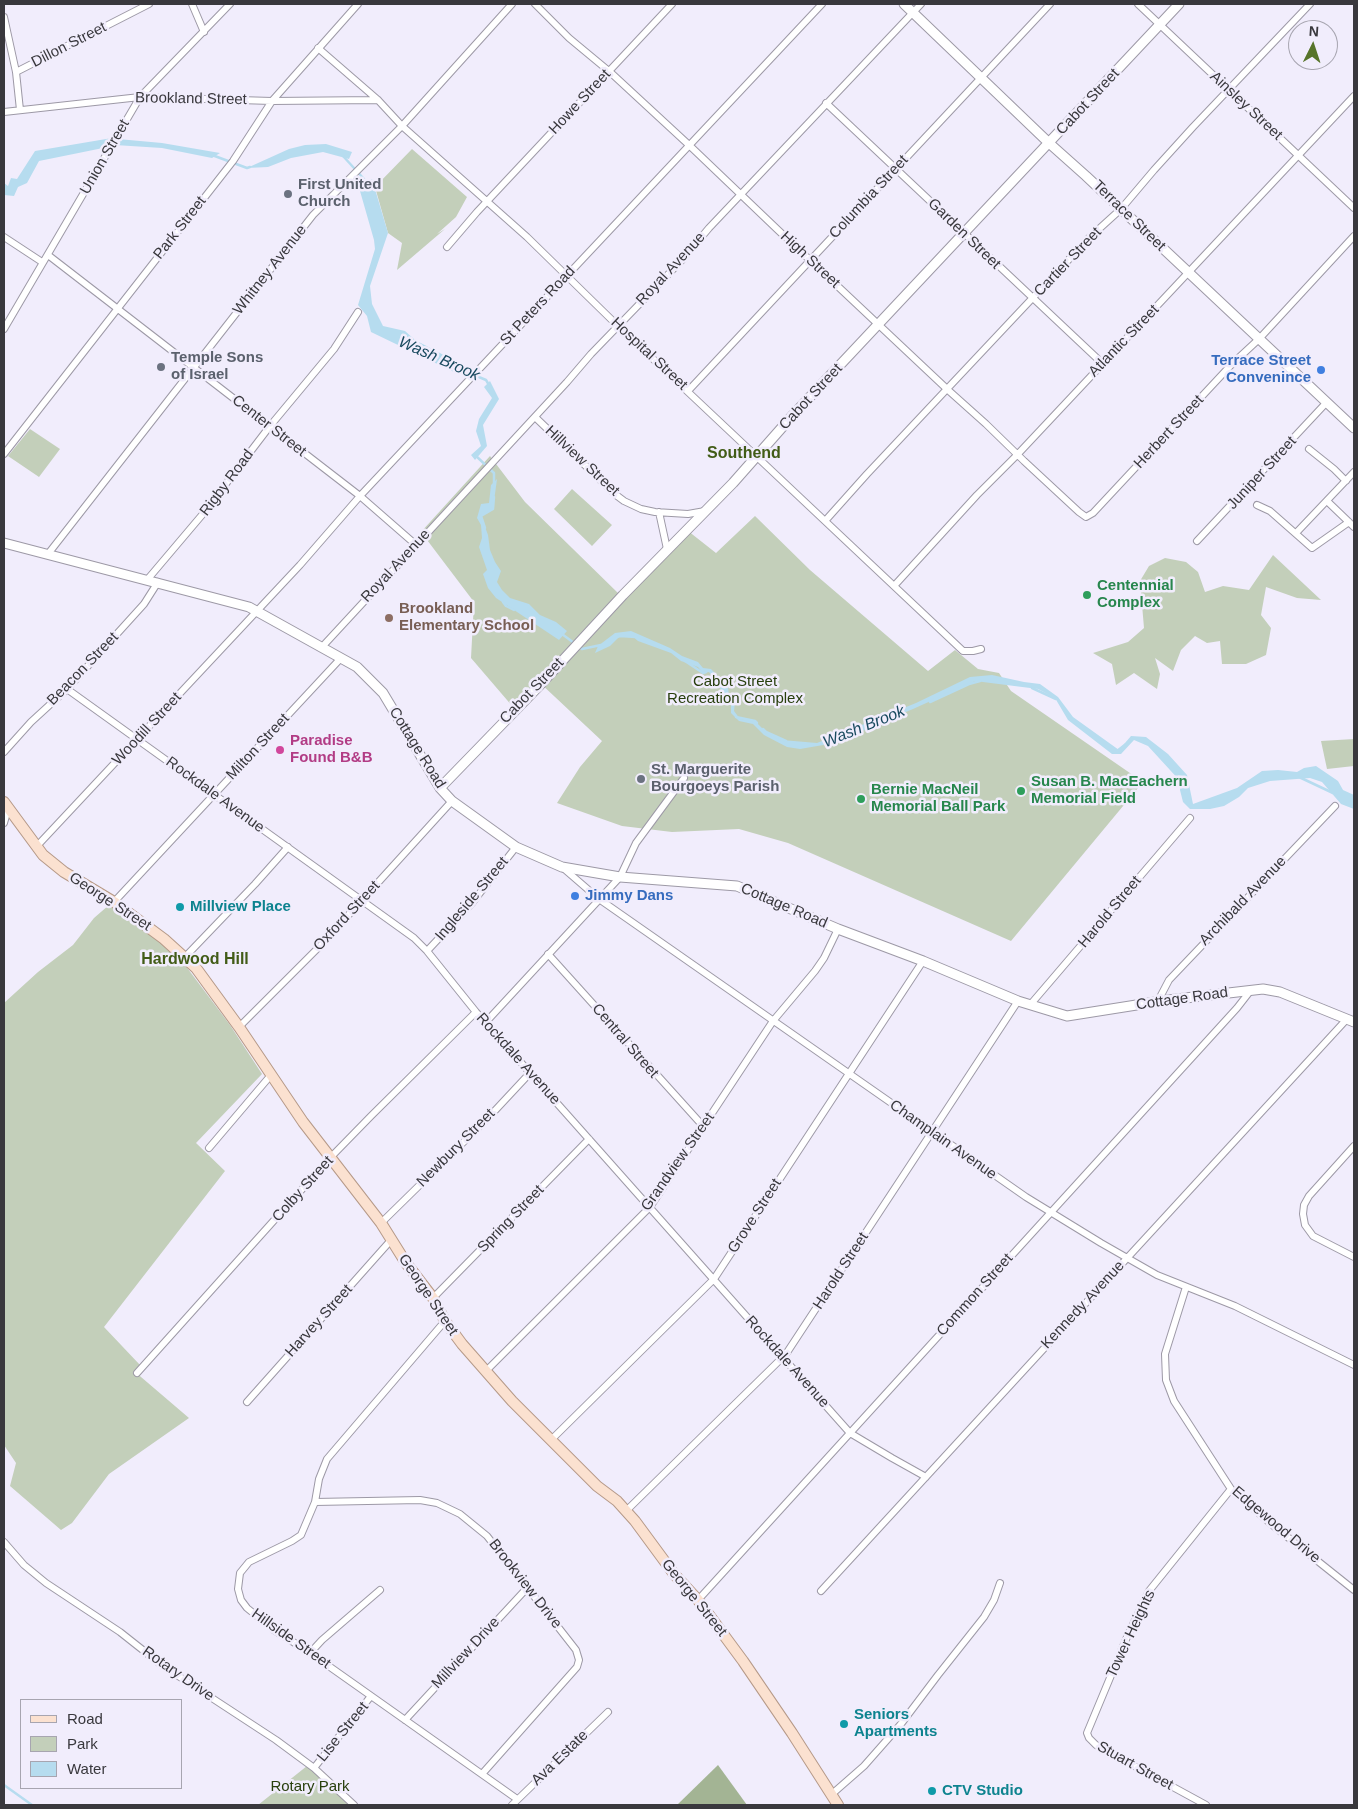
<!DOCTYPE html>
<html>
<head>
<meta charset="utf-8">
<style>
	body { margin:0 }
	#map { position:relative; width:1358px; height:1809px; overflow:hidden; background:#f1edfc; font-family:Helvetica,sans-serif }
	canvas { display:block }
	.frame { position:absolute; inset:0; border:5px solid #39383d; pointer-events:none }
	.legend { position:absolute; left:20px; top:1699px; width:162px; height:90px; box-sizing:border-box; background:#f1edfc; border:1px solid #a7a5b0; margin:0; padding:6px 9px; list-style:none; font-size:15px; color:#39383d }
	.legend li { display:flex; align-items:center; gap:10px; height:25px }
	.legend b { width:25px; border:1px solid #a7a5b0 }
	.north { position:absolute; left:1288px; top:20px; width:50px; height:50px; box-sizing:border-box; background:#f1edfc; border:1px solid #a7a5b0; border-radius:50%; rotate:4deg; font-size:14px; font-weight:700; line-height:20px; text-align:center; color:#39383d }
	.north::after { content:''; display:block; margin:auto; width:18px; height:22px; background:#57742a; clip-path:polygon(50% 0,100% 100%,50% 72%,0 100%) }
</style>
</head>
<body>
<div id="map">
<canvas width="1358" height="1809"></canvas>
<div class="frame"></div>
<ul class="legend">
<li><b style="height:6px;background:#fbe1d0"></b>Road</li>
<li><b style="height:14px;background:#c3cfba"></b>Park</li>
<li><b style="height:14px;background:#b6dcef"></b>Water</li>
</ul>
<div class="north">N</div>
</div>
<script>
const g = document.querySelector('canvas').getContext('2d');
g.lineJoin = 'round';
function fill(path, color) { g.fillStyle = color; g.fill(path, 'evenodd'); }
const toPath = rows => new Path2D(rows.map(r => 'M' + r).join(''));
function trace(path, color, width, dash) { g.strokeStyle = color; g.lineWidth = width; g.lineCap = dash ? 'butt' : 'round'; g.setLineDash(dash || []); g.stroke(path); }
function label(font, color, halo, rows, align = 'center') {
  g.font = font + ' Helvetica,sans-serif'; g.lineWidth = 5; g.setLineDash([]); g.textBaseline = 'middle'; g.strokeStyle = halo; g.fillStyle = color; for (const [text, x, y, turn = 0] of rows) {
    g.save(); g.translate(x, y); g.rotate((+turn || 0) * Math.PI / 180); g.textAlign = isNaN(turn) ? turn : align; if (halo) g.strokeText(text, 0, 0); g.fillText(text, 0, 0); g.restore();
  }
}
fill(toPath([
	[412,149,467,197,456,217,437,234,445,229,397,270,402,243,388,233,375,187],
	[30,429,60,449,39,477,8,456],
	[490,456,525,502,619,594,683,527,716,553,755,516,810,570,928,671,955,650,978,669,999,673,1011,691,1143,782,1011,941,788,843,739,829,672,832,622,826,557,803,580,767,602,741,539,682,513,707,471,658,474,602,421,532],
	[572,489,612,525,592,546,554,509],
	[1273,555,1321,600,1297,598,1266,587,1261,615,1271,628,1266,655,1246,664,1222,664,1220,641,1207,643,1195,636,1181,650,1173,671,1155,658,1160,674,1157,689,1134,673,1116,685,1112,664,1093,653,1128,642,1144,628,1140,581,1149,566,1165,558,1186,562,1198,572,1205,592,1223,586,1249,590],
	[1354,739,1354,766,1327,769,1321,741],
	[109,905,169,948,182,961,230,1025,262,1074,196,1143,225,1171,104,1327,140,1365,134,1371,189,1418,109,1474,72,1523,61,1530,10,1486,16,1463,4,1445,4,1003,38,972,73,945,94,918],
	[312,1762,351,1805,258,1805]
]), '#c3cfba');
fill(toPath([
	[718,1765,747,1805,677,1805]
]), '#a3b494');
fill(toPath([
	[112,138,108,147,39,161,27,183,18,187,14,196,4,195,4,183,8,186,11,178,17,179,35,151],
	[118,139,162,143,220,153,212,158,162,148,115,145],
	[326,144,352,152,349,159,323,152,291,158,268,167,247,168,289,149,305,145],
	[372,179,388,233,370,286,372,304,383,326,405,331,415,340,461,364,454,372,371,332,367,316,358,305,375,249,374,240,360,191],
	[490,381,499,399,483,425,487,446,475,460,471,455,481,446,476,431,479,419,492,398,484,387],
	[497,479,493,509,481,516,488,535,490,550,495,562,501,571,497,582,502,590,510,598,529,604,540,615,556,622,567,631,559,640,496,598,488,588,483,574,487,570,479,547,482,538,481,525,477,518,481,504,489,503,491,485],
	[631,631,670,648,682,656,698,662,703,668,711,669,728,687,729,696,735,702,734,711,740,719,755,721,766,732,782,740,817,743,916,703,970,677,992,675,1024,682,1040,684,1058,697,1073,717,1119,750,1131,736,1146,737,1168,754,1187,775,1193,804,1237,788,1262,771,1278,770,1297,772,1304,768,1316,766,1338,781,1343,790,1354,795,1354,809,1341,804,1322,782,1310,778,1270,781,1248,788,1239,797,1224,806,1210,809,1190,809,1183,802,1180,790,1181,782,1148,746,1134,740,1121,754,1112,754,1068,720,1055,698,1038,689,975,681,913,709,829,744,800,749,787,747,764,735,753,724,739,721,731,713,731,705,724,698,724,691,709,672,703,673,698,667,681,661,671,653,638,641,632,636,620,636,610,646,595,653,598,646,615,633]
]), '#b6dcef');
trace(toPath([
	[212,155,247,168,250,167],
	[343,156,364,179,366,187],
	[455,367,486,380,489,385],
	[475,455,494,473,494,484],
	[485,528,481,516,493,509,494,497],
	[503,602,506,606,514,610],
	[562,634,582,649,601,645],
	[617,637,620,636,636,637],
	[685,661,703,673,706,672],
	[717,680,725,695],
	[1032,688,1056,699],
	[930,702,969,684,980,681],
	[736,717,755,721,757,723],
	[763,729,766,732,786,741],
	[851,734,902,714],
	[1117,751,1126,744],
	[1299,777,1333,793],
	[4,1785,32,1805]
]), '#b6dcef', 2.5);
const street = toPath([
	[192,4,204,32],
	[535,4,569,38,610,72,689,145,779,231,948,390,986,424,1024,461,1079,512,1086,517,1093,513,1232,364,1259,339,1354,236],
	[1138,4,1354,208],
	[4,17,16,72,20,110],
	[318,48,378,100,402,126,527,237,618,326,963,651,973,651,981,649],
	[16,72,149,4],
	[826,103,1102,363],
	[4,112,140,97,272,101,378,100],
	[4,237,42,262],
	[447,247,477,212,672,4],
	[48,255,360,496,415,544],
	[4,329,140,97,230,4],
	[688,391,1050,4],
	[535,417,616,495,624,501,641,509,655,512,688,514,705,511],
	[1309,449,1334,469,1346,481],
	[4,454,233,161,272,101,358,4],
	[1327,501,1354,527],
	[1257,505,1270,511,1312,548,1349,522],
	[659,512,667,549],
	[825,521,867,474,1089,238,1121,209,1154,170,1193,127,1310,4],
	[1296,533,1354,472],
	[1197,541,1326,403],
	[48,554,313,215,402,126,512,4],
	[147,580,202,515,270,426,334,349,358,312],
	[894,586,977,495,1017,455,1354,96],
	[322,647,567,382,591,354,683,259,709,228,921,4],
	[67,689,414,938,427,951,476,1012,850,1433,892,1458,926,1477],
	[4,752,31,722,67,689,144,604,158,582],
	[4,823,8,809],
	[37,846,300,565,360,496,822,4],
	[562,867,599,899,1026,1197,1101,1243,1157,1275,1235,1306,1354,1365],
	[114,902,341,658],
	[427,951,472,903,516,847],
	[548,954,703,1126],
	[185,957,255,884,288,847],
	[1158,1001,1169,980,1335,806],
	[1030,1005,1190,818],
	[486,1022,620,877,636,843,684,778],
	[239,1027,324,942,452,801],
	[1354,1146,1309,1196,1304,1205,1303,1214,1305,1225,1313,1236,1354,1257],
	[209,1148,271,1075],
	[381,1223,488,1118,530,1073],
	[1186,1287,1165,1354,1166,1380,1174,1401,1231,1489,1270,1523,1354,1590],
	[433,1298,589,1139],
	[445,1321,327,1459,319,1479,315,1502,301,1535,292,1541,249,1562,240,1573,238,1589,241,1600,247,1608,274,1630,306,1650,517,1799],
	[486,1371,650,1207,773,1021,815,971,824,958,838,929],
	[137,1373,330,1158,371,1116,476,1012],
	[247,1402,392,1239],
	[551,1440,714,1279,923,961],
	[315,1502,420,1500,437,1503,460,1514,487,1536,576,1650,579,1660,577,1667,482,1774],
	[626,1511,786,1354,1018,1001],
	[4,1542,24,1565,46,1583,120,1632,163,1666,276,1740,314,1768,354,1805],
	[821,1591,1346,1020],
	[698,1600,1237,1008,1251,990],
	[310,1653,322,1640,380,1590],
	[405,1720,528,1587],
	[314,1768,371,1696],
	[832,1794,864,1766,901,1724,938,1675,984,1617,994,1600,1000,1583],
	[512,1805,608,1712],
	[1206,1805,1096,1745,1089,1738,1087,1733,1127,1637,1149,1591,1231,1489]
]);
const secondary = toPath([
	[904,4,1049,143,1086,176,1354,428],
	[4,543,249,607,357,667,383,693,440,788,452,801,516,847,562,867,620,877,737,886,838,929,923,961,1018,1001,1067,1016,1168,1000,1263,989,1280,992,1354,1022],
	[440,788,539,686,623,595,733,483,793,415,1179,4]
]);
const primary = toPath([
	[4,802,43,855,64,872,114,902,164,939,196,968,239,1027,303,1122,381,1223,406,1263,433,1298,445,1321,462,1344,512,1401,597,1486,617,1501,635,1521,674,1574,698,1600,743,1661,792,1733,838,1805]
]);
trace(street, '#9d99a6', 8);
trace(secondary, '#9d99a6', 11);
trace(primary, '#b59988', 12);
trace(street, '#fff', 6);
trace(secondary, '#fff', 9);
trace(primary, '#fbe1d0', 10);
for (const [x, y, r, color] of [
	[288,194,5,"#6b7280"],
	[161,367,5,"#6b7280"],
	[1321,370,5,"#3f7fe0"],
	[1087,595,5,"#2e9e5b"],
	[389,618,5,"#8d6e63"],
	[280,750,5,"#d1479c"],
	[641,779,5,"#6b7280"],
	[1021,791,5,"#2e9e5b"],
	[861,799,5,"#2e9e5b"],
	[575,896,5,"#3f7fe0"],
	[180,907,5,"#0f9aa8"],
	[844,1724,5,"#0f9aa8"],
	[932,1791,5,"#0f9aa8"]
]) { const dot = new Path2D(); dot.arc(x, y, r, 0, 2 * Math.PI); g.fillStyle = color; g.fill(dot); trace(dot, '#f1edfc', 2); }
label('15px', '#39383d', '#f1edfc', [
	["Dillon Street",69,45,-27],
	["Brookland Street",191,99,1],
	["Howe Street",580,102,-47],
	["Cabot Street",1088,102,-47],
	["Ainsley Street",1246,106,43],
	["Union Street",105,157,-60],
	["Columbia Street",869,197,-47],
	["Terrace Street",1129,216,44],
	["Park Street",180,228,-52],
	["Garden Street",964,234,44],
	["High Street",810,260,43],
	["Cartier Street",1068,262,-46],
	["Royal Avenue",671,269,-47],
	["Whitney Avenue",270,270,-52],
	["St Peters Road",538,306,-47],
	["Atlantic Street",1124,341,-46],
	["Hospital Street",649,354,43],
	["Cabot Street",811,397,-47],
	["Center Street",269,426,38],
	["Herbert Street",1169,432,-47],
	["Hillview Street",582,461,43],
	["Juniper Street",1262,473,-47],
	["Rigby Road",227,483,-53],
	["Royal Avenue",396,566,-47],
	["Beacon Street",83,669,-46],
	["Cabot Street",532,691,-46],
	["Woodill Street",147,729,-47],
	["Milton Street",258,747,-47],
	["Cottage Road",417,748,58],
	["Rockdale Avenue",215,795,36],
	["Ingleside Street",472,899,-50],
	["Archibald Avenue",1243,901,-46],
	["George Street",110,902,33],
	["Cottage Road",784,906,23],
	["Harold Street",1110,912,-50],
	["Oxford Street",347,916,-47],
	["Cottage Road",1182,999,-8],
	["Central Street",625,1041,49],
	["Rockdale Avenue",518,1059,48],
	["Champlain Avenue",943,1140,35],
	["Newbury Street",456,1148,-45],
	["Grandview Street",678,1162,-55],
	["Colby Street",303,1189,-48],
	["Grove Street",755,1216,-57],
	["Spring Street",511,1219,-46],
	["Harold Street",841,1271,-57],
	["George Street",428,1295,56],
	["Common Street",975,1295,-48],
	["Kennedy Avenue",1083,1305,-47],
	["Harvey Street",319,1321,-48],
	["Rockdale Avenue",787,1362,48],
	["Edgewood Drive",1276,1525,40],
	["Brookview Drive",525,1584,52],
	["George Street",694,1598,51],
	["Tower Heights",1131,1634,-65],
	["Hillside Street",291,1639,35],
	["Millview Drive",466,1653,-47],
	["Rotary Drive",178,1674,35],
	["Lise Street",343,1732,-51],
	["Ava Estate",560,1758,-44],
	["Stuart Street",1135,1766,29]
]);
label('bold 15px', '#5b616d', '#f1edfc', [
	["First United",298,185],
	["Church",298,202],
	["Temple Sons",171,358],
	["of Israel",171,375],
	["St. Marguerite",651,770],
	["Bourgoeys Parish",651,787]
], 'left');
label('bold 15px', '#366cbe', '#f1edfc', [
	["Terrace Street",1311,361],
	["Convenince",1311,378],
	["Jimmy Dans",585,896,"left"]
], 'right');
label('bold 15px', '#27864d', '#f1edfc', [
	["Centennial",1097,586],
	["Complex",1097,603],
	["Susan B. MacEachern",1031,782],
	["Memorial Field",1031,799],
	["Bernie MacNeil",871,790],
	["Memorial Ball Park",871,807]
], 'left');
label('bold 15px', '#785e54', '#f1edfc', [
	["Brookland",399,609],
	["Elementary School",399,626]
], 'left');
label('15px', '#283f0d', '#f1edfc', [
	["Cabot Street",735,682],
	["Recreation Complex",735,699],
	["Rotary Park",310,1787]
]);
label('bold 15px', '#b23c85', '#f1edfc', [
	["Paradise",290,741],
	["Found B&B",290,758]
], 'left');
label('bold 15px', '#0d838f', '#f1edfc', [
	["Millview Place",190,907],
	["Seniors",854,1715],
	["Apartments",854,1732],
	["CTV Studio",942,1791]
], 'left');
label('italic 16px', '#18495e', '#f1edfc', [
	["Wash Brook",439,359,24],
	["Wash Brook",864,727,-22]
]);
label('bold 16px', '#425c17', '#f1edfc', [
	["Southend",744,454],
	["Hardwood Hill",195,960]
]);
</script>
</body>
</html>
